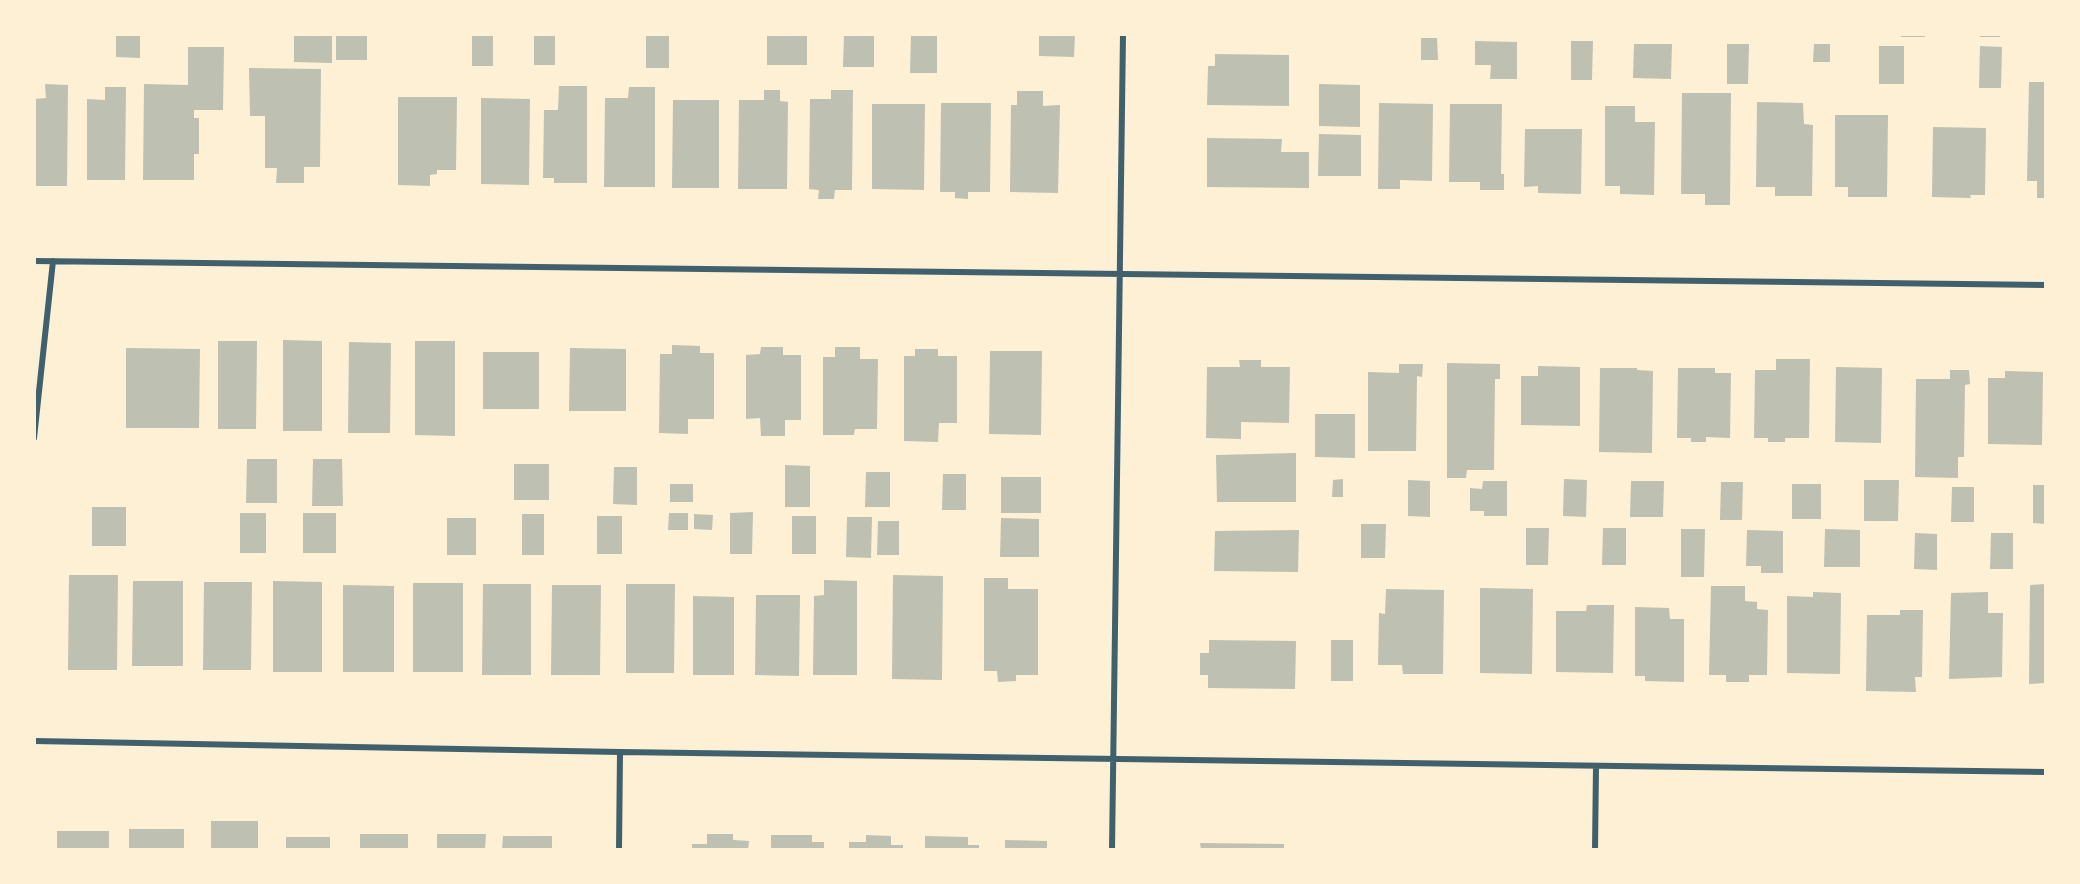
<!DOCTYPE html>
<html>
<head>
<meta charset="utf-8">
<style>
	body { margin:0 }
	#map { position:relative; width:2080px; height:884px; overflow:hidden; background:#fdf0d5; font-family:Ubuntu,sans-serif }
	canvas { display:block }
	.frame { position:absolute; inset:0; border:36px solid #fdf0d5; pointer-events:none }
</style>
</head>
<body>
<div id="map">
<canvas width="2080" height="884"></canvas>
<div class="frame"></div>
</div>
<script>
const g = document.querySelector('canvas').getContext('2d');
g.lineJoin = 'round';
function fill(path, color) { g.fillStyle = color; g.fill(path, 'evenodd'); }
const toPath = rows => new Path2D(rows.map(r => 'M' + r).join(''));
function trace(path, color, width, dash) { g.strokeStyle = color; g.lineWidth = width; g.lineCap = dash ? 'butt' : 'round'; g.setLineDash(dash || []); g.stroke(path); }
fill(toPath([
	[116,34,140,34,140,58,116,57],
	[294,34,332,34,332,63,294,62],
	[336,34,367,34,367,60,336,60],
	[472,34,493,34,493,66,472,66],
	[534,34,555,34,555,65,534,65],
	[646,34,669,34,669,68,646,68],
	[767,34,807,34,807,65,767,65],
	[844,34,874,34,874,67,843,67],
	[911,34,937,34,937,73,910,73],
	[1039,34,1075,34,1074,57,1039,56],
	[1901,34,1925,34,1925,37,1901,37],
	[1980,34,2000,34,2000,37,1980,37],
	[1421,38,1437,38,1438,60,1421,60],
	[1475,41,1517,42,1517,79,1490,79,1491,65,1475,65],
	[1571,41,1593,41,1592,80,1571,80],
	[1634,44,1672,44,1671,79,1633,78],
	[1727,44,1749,44,1748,84,1727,84],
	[1814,44,1830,44,1830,62,1813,62],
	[1879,46,1904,46,1904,84,1879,84],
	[1980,46,2002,47,2001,88,1979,88],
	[188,47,224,47,223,110,194,110,194,118,199,118,199,154,194,154,194,180,143,180,144,84,188,85],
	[1215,54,1289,55,1289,106,1207,105,1208,66,1215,66],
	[249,68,321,69,320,167,304,167,304,183,276,183,277,168,265,168,265,116,250,116],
	[2029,82,2046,82,2046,198,2037,198,2037,181,2027,181],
	[45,84,68,85,67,186,34,186,34,99,46,98],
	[1319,84,1360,85,1360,127,1319,126],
	[559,86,587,86,587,183,554,183,554,178,543,178,544,110,558,110],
	[105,87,126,87,125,180,87,180,87,99,105,100],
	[629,87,655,87,655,187,604,187,605,98,628,98],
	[764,90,780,90,780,101,788,102,787,189,738,189,739,100,764,100],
	[831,90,853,90,852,190,835,190,834,199,818,199,819,190,809,189,810,99,831,99],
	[1017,91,1043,91,1043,106,1060,105,1058,193,1010,192,1011,105,1017,105],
	[1682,93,1731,93,1730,205,1705,205,1705,194,1681,194],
	[398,97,457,97,456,170,437,170,437,174,430,175,430,186,398,185],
	[481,98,530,99,529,185,481,184],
	[673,100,719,100,719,188,672,188],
	[1757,102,1803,103,1804,124,1813,125,1812,196,1775,196,1775,187,1756,187],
	[941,103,991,103,990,192,968,192,968,199,955,198,955,192,940,192],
	[1379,103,1433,104,1432,181,1400,180,1400,189,1378,189],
	[872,104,925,104,924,190,872,189],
	[1450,104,1502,104,1501,174,1504,174,1504,190,1480,190,1480,182,1449,182],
	[1605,106,1635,106,1635,122,1655,122,1654,195,1620,194,1620,186,1605,186],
	[1835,115,1888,115,1887,197,1848,197,1848,187,1835,187],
	[1933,127,1986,128,1985,195,1970,195,1971,198,1932,197],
	[1525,129,1582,129,1581,194,1538,193,1538,186,1524,187],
	[1319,134,1361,135,1361,176,1318,176],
	[1207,138,1282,139,1281,152,1309,152,1309,188,1207,187],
	[283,340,322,341,322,431,283,431],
	[218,341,257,341,256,429,218,429],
	[415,341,455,341,455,436,415,435],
	[349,342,391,343,390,433,348,433],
	[672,345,700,346,700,353,714,353,714,419,688,419,688,434,659,433,660,354,672,354],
	[761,347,783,347,783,355,801,355,801,420,785,420,785,436,761,436,760,418,746,419,746,355,760,354],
	[835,347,860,347,860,359,878,359,877,429,855,429,854,435,823,435,823,357,835,357],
	[126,348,200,349,199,428,126,428],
	[570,348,626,349,626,411,569,411],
	[915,349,938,349,938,356,957,356,957,423,939,423,938,442,904,441,904,356,915,356],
	[990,351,1042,351,1041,435,989,434],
	[483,352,539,352,539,409,483,409],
	[1776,359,1810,359,1809,438,1785,438,1785,442,1768,442,1768,438,1754,438,1755,370,1776,370],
	[1239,360,1261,360,1261,367,1290,367,1289,423,1241,422,1241,439,1206,438,1207,367,1240,367],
	[1447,363,1500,364,1500,379,1495,379,1494,470,1467,470,1466,478,1447,478],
	[1399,364,1423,364,1422,377,1417,376,1416,451,1368,451,1368,372,1399,373],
	[1538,366,1580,367,1580,426,1521,425,1521,376,1538,376],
	[1836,367,1882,368,1881,443,1835,442],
	[1600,368,1637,368,1637,370,1653,371,1652,453,1599,452],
	[1678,368,1715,368,1715,373,1731,373,1730,438,1706,437,1706,442,1691,442,1691,438,1677,438],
	[1950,370,1969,370,1970,384,1965,385,1964,457,1958,457,1958,478,1915,477,1916,379,1950,379],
	[2005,371,2043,372,2042,445,1988,444,1988,378,2005,378],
	[1315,414,1355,414,1355,458,1315,457],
	[1296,453,1296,502,1217,502,1216,455],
	[247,459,277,459,277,503,246,503],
	[313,459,342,459,343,506,312,506],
	[514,464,549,464,549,500,514,500],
	[785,465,810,466,810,507,785,507],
	[614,467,637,467,637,505,613,504],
	[866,472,890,472,890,507,865,507],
	[943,474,966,474,966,510,942,510],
	[1001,477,1041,477,1041,513,1001,513],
	[1343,479,1343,497,1332,497,1333,480],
	[1564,479,1587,480,1586,517,1563,516],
	[1408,480,1430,481,1430,517,1408,516],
	[1864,480,1899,480,1898,521,1864,521],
	[1483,481,1507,481,1507,516,1484,516,1484,511,1470,511,1470,488,1482,489],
	[1631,481,1664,481,1663,517,1630,517],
	[1721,482,1743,482,1742,520,1720,520],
	[670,484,693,484,693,502,670,502],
	[1792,484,1821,484,1821,519,1792,519],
	[2033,485,2046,485,2046,524,2033,523],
	[1952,487,1974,487,1974,522,1951,522],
	[92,507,126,507,126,546,92,546],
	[753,512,752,554,730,554,730,513],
	[240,513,266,513,266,553,240,553],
	[303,513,336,513,336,553,303,553],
	[669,513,688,513,688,530,668,530],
	[522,514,544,514,544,555,522,555],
	[694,514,713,515,712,530,694,529],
	[597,516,622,516,622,554,597,554],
	[792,516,816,516,816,554,792,554],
	[847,517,872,517,871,558,846,557],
	[447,518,476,518,476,555,447,555],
	[1001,518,1039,519,1039,557,1000,557],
	[878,521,899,521,899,555,877,555],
	[1361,524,1386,524,1385,558,1361,558],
	[1526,528,1549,528,1548,565,1526,565],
	[1603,528,1626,528,1626,565,1602,565],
	[1681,529,1705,529,1704,577,1681,577],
	[1825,529,1860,530,1860,567,1824,567],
	[1299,530,1298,572,1214,571,1215,531],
	[1747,530,1783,531,1783,573,1761,573,1761,566,1746,566],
	[1915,533,1937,534,1937,570,1914,569],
	[1991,533,2013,533,2013,569,1990,569],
	[69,575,118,575,117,670,68,670],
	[893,575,943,576,942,680,892,679],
	[984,578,1008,578,1008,589,1038,589,1038,675,1016,675,1016,681,998,682,997,671,984,671],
	[824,580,857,581,857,675,813,675,814,596,824,595],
	[133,581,183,581,183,666,132,666],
	[273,581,322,582,322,672,273,672],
	[204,582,252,582,251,670,203,670],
	[413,583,463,583,463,672,413,672],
	[483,584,531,584,531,675,482,675],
	[626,584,675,584,674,673,626,673],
	[2046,584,2046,683,2029,684,2030,585],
	[343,585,394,586,394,672,343,672],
	[552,585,601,585,600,675,551,675],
	[1711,586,1745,586,1745,601,1757,602,1757,609,1768,610,1767,675,1749,675,1749,682,1726,682,1726,675,1709,675],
	[1480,588,1533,589,1532,674,1480,673],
	[1386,589,1444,590,1443,674,1403,674,1402,665,1378,665,1379,613,1385,614],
	[1813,592,1841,593,1840,674,1787,673,1787,596,1813,597],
	[1988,592,1988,613,2003,613,2002,677,1949,679,1951,593],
	[756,595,800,595,799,676,755,675],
	[693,596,734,597,734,675,693,675],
	[1587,605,1614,605,1613,673,1556,672,1556,611,1586,611],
	[1635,607,1669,608,1670,619,1684,619,1684,682,1645,681,1645,676,1635,676],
	[1900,610,1923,610,1922,677,1915,677,1916,692,1866,691,1867,615,1900,615],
	[1209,640,1296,641,1295,689,1208,688,1208,675,1200,675,1200,653,1209,653],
	[1331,640,1353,640,1353,681,1331,681],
	[211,821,258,821,258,850,211,850],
	[129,829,184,829,184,850,129,850],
	[57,831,109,831,109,850,57,850],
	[360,834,408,834,408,850,360,850],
	[437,834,486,834,485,850,437,850],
	[707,834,733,834,733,840,749,841,748,850,692,850,692,844,707,844],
	[771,835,812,835,812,842,824,842,824,850,771,850],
	[866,835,891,836,891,845,903,845,903,850,849,850,849,842,866,842],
	[503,836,552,836,552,850,502,850],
	[925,836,968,837,968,845,979,845,979,850,925,850],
	[286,837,330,837,330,850,286,850],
	[1005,840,1047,841,1047,850,1005,850],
	[1200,843,1284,844,1284,850,1201,850]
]), '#bec0b2');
trace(toPath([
	[34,261,2046,285],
	[34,438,53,261],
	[34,741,620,752,2046,772],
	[619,850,620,752],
	[1112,850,1123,34],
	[1595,850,1596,766]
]), '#3f606c', 6);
</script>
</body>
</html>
